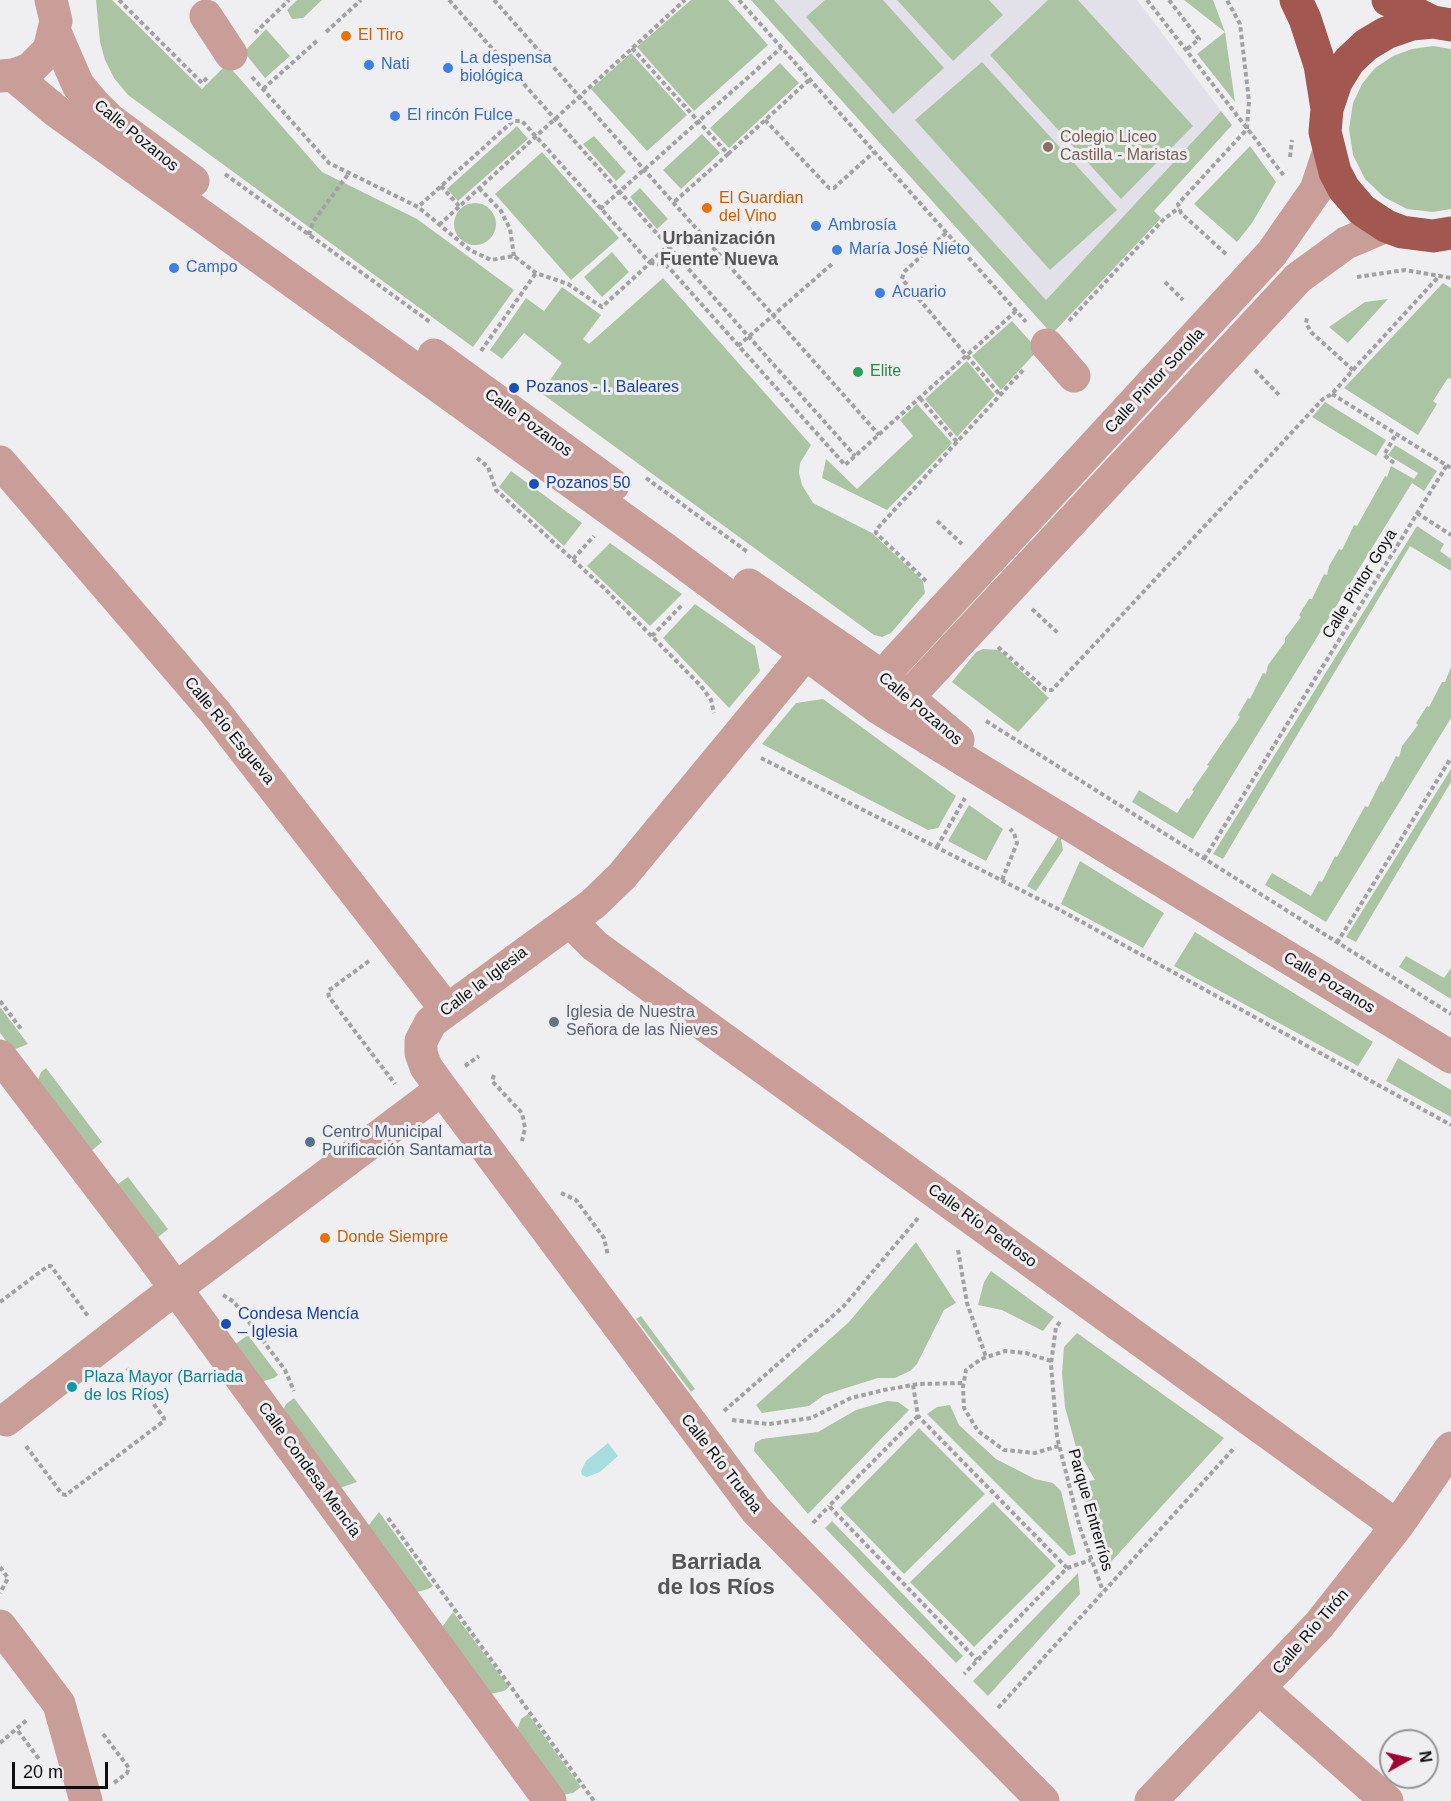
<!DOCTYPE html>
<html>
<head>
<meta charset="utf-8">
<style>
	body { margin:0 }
	#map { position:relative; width:1451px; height:1801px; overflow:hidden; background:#efeff1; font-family:Helvetica,sans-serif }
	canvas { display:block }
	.north { position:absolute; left:1379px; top:1729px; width:60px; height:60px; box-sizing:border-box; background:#efeff1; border:2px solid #959596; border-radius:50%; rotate:82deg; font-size:16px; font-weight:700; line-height:24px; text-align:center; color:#0e0e0e }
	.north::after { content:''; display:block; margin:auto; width:21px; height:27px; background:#a10134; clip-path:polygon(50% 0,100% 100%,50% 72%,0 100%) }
	.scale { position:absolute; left:12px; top:1762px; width:96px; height:27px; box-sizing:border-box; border:3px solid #0e0e0e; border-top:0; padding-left:8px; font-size:18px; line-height:21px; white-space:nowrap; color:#0e0e0e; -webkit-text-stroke:4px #efeff1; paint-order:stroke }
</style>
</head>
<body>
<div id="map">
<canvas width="1451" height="1801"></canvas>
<div class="north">N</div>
<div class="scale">20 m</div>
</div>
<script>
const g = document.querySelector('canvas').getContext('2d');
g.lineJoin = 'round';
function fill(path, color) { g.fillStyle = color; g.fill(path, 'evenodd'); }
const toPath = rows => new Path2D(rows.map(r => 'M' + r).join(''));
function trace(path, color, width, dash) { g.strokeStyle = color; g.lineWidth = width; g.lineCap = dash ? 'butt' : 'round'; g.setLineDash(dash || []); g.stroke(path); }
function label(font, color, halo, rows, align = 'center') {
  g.font = font + ' Helvetica,sans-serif'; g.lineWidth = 6; g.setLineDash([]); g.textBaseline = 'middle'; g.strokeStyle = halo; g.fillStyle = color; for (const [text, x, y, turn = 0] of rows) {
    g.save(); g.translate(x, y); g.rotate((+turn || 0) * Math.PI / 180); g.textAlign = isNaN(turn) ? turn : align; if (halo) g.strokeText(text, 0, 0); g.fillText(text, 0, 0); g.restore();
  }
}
fill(toPath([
	[774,0,1137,0,1221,111,1046,300]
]), '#e2e1ea');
fill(toPath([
	[96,0,112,0,202,89,227,64,322,172,417,219,514,290,473,347,128,95,114,78,105,60,100,42],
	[297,0,322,0,303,18,292,19,287,10],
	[691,0,728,0,768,45,694,111,637,47],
	[751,0,774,0,1046,300,1221,111,1232,125,1154,211,1161,218,1052,334],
	[825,0,883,0,944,68,893,114,806,17],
	[897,0,989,0,1003,15,953,61],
	[1048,0,1078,0,1193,126,1121,199,990,55],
	[1184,0,1213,0,1225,32,1235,102,1197,54,1225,32],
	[266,29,290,56,265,78,244,52],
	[1433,46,1451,49,1451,209,1433,212,1407,209,1384,197,1365,179,1353,155,1349,129,1353,103,1362,84,1375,68,1393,56,1412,49],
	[631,53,687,115,647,151,591,89],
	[982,62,1117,210,1050,270,915,120],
	[780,63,799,83,729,148,710,128],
	[517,126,528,139,458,201,447,189],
	[702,134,720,153,681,189,663,170],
	[594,136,626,172,616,181,583,144],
	[1250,146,1276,182,1252,223,1237,242,1194,204],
	[542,152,619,238,571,280,495,194],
	[640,188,668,219,657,229,630,197],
	'454 224a21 21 0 1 1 42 0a21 21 0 1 1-42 0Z',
	[612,252,629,272,602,297,584,277],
	[663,278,811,445,800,463,799,473,802,485,813,503,872,533,923,581,925,593,891,633,882,637,874,635,541,393,562,363,524,333,502,359,490,350,526,298,544,311,562,287,601,315,583,339,589,344],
	[1443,283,1451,288,1451,379,1448,378,1433,401,1437,404,1418,435,1344,388],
	[1388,299,1348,343,1329,327,1365,302],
	[1012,321,1038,350,1001,390,972,356],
	[967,361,995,395,957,437,925,399],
	[1325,402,1386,440,1376,456,1312,417],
	[917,404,952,443,887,510,822,478,826,459,857,489,913,436,900,420],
	[1395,445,1437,471,1424,491,1412,483,1410,486,1193,839,1132,802,1139,790,1177,813,1187,798,1189,799,1194,791,1192,790,1209,766,1207,765,1240,717,1238,715,1248,698,1250,699,1263,673,1266,674,1268,665,1285,642,1285,638,1301,617,1299,615,1309,599,1312,599,1324,574,1327,575,1329,566,1339,549,1342,550,1354,525,1357,526,1385,476,1387,477,1391,466,1414,479,1418,473,1388,455],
	[511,471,582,523,564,546,499,487],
	[1417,526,1444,544,1440,551,1451,559,1451,571,1410,546,1223,859,1213,854],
	[610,543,682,594,650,626,587,566],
	[695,604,755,646,760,671,729,708,663,638],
	[983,649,999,650,1049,698,1018,732,952,682,976,652],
	[1451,667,1451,718,1326,922,1265,885,1272,873,1311,896,1319,881,1322,882,1335,856,1337,857,1365,806,1368,807,1381,781,1383,782,1396,756,1399,757,1402,746,1418,725,1416,723,1427,706,1429,707,1442,682,1445,682],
	[823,699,956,796,938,828,928,830,762,744,796,703],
	[1451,769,1451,782,1356,942,1346,937],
	[969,805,1003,829,986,861,948,841],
	[1060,834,1063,850,1036,891,1027,886],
	[1080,861,1164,913,1143,948,1061,904],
	[1195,932,1373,1042,1358,1066,1174,966],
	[1406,956,1444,978,1451,968,1451,999,1399,967],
	[0,1007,28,1044,13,1050,0,1033],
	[1398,1058,1451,1090,1451,1117,1386,1081],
	[46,1068,102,1142,90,1152,37,1082,41,1072],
	[128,1177,168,1229,156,1239,115,1186],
	[916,1242,956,1303,944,1310,917,1364,910,1371,895,1378,878,1378,846,1388,824,1395,809,1406,762,1413,756,1405,849,1322],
	[991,1271,1054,1317,1043,1331,1002,1310,978,1305,984,1282],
	[641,1316,695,1389,691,1392,636,1319],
	[1077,1333,1224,1438,1109,1564,1095,1535,1080,1482,1095,1480,1076,1447,1065,1407,1062,1373,1064,1347],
	[248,1335,278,1375,274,1378,261,1382,234,1345],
	[294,1398,357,1482,340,1488,283,1411,286,1404],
	[887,1401,898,1402,909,1410,808,1514,754,1451,755,1443,762,1439,818,1432,856,1410],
	[950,1405,959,1425,996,1459,1035,1479,1053,1483,1061,1491,1076,1554,1069,1556,927,1414,937,1407],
	[919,1428,985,1494,904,1574,840,1508],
	[993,1502,1056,1566,974,1647,910,1582],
	[379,1512,433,1586,428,1589,417,1592,368,1526],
	[832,1521,963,1656,956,1663,825,1528],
	[1078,1573,1080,1594,988,1696,973,1681],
	[453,1612,509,1687,504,1691,491,1694,442,1627],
	[528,1714,581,1787,573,1793,563,1795,517,1730,521,1719]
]), '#abc5a4');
fill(toPath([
	[608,1443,618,1456,600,1472,587,1477,582,1475,581,1471,586,1461]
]), '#a6dede');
trace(toPath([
	[119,0,202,83,208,77],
	[449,0,855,456],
	[494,0,879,435],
	[739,0,1026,322],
	[1147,0,1285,177],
	[1169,0,1199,39,1186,50],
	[326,32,361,0],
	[255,33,289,0],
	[632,48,728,154,673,203],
	[252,77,329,163,418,207,470,250,491,260,514,256,536,273,568,284,602,307,650,263,522,121,513,121,418,207],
	[263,89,318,40],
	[765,120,829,188,834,188,874,152],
	[728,154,809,80],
	[1290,157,1292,140],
	[225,174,430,322],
	[441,186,459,206],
	[479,188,501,211,510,229,514,256],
	[600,209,781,48],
	[439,225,685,0],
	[946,233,904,272,902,279,1000,395],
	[309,235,313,222,349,173],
	[1226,254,1181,213,1178,204,1247,129,1249,101,1240,24,1227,0],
	[650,262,668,246],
	[650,263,665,265,672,271,845,465,1016,311],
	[1357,277,1405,270,1451,278],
	[1165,282,1183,300],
	[1069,321,1164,219,1179,208],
	[738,346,832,264],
	[481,351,536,273],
	[1255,370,1279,395],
	[1353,370,1440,275],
	[1332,394,1451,468],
	[920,398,957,442],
	[477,458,488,467,496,490,603,587,701,686,711,700,714,713],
	[1394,463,1384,455,1396,434],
	[646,478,749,553],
	[1417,513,1451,535],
	[937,521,962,544],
	[573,559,594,536],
	[926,581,876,533,876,530,1025,368],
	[1032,609,1058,633],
	[652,636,683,604],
	[998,647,1046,690,1052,690,1323,399,1332,394,1353,370,1311,332,1306,323,1307,318],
	[986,721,1451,1014],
	[761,758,1060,910,1451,1125],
	[937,847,965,798],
	[1204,859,1447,465],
	[1002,880,1017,843,1014,833,1010,829],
	[1337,943,1451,758],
	[369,961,328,991,329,997,395,1084],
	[0,1001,21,1029],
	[465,1066,479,1056],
	[494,1075,492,1081,522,1113,525,1128,522,1141],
	[561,1193,576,1200,604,1238,608,1256],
	[958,1250,967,1303,986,1357],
	[223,1295,234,1302,285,1370,294,1391],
	[0,1302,48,1266,51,1266,88,1316],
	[1060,1322,1056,1327,1051,1364,1057,1437,1080,1528,1103,1591],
	[1051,1361,1026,1353,1005,1351,981,1359,966,1370,963,1387,964,1408,978,1431,1004,1450,1035,1453,1059,1446],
	[913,1385,918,1416,1067,1568,964,1674],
	[724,1411,843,1307,918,1218],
	[918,1416,829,1506,977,1660],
	[732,1420,769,1424,811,1418,851,1398,884,1390,919,1384,964,1383],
	[26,1446,62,1494,66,1495,164,1421,164,1418,127,1368],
	[388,1518,594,1801],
	[813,1523,829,1506],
	[0,1567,8,1578,0,1593],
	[1067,1568,1091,1560],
	[998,1708,1235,1447],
	[18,1731,39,1759],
	[103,1734,129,1768,127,1773,114,1783],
	[0,1743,28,1719]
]), '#a2a2a3', 4, [4.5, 3]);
trace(toPath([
	[206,16,231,54],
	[55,32,78,85,94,104,109,119,193,181],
	[13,75,56,111,665,549,880,709,1451,1057],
	[0,76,13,75,30,69,49,50,56,21,51,0],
	[1047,345,1074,376],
	[434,355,613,485],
	[0,462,215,712,446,1009],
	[749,585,883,677,958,740],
	[821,635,622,876,593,904,431,1022,421,1041,421,1053,426,1067,442,1089,756,1510,1043,1801],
	[880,698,883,677,895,662,1272,253,1316,190,1328,154],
	[891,707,909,696,1298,278,1346,243,1386,226],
	[570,921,595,946,1397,1526],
	[0,1056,152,1256,550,1801],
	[6,1420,150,1308,442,1089],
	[0,1626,59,1704,86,1801],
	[1260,1689,1387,1801],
	[1151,1801,1319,1625,1397,1526,1451,1448]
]), '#c99d98', 33);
trace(toPath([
	[1296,0,1305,19,1320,65,1327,109],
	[1388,0,1433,22],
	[1451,25,1433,22,1412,24,1386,33,1366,45,1349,61,1336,82,1327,109,1325,132,1335,172,1344,189,1362,210,1386,226,1402,232,1433,236,1451,233]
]), '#a25751', 33);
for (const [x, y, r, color] of [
	[346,36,6,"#e8710a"],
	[369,65,6,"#3f7fe0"],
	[448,68,6,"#3f7fe0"],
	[395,116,6,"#3f7fe0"],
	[1048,147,6,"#8d6e63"],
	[707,208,6,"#e8710a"],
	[816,226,6,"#3f7fe0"],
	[837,250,6,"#3f7fe0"],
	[174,268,6,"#3f7fe0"],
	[880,293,6,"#3f7fe0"],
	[858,372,6,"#2e9e5b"],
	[514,388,6,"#1a4fb4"],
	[534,484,6,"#1a4fb4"],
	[554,1022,6,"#6b7280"],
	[310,1142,6,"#5c6f8a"],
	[325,1238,6,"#e8710a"],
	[226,1324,6,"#1a4fb4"],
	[72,1387,6,"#0f9aa8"]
]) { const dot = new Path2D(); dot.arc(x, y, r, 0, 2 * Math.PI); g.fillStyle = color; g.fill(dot); trace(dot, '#efeff1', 2); }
label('16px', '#c56008', '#efeff1', [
	["El Tiro",358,36],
	["El Guardian",719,199],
	["del Vino",719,217],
	["Donde Siempre",337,1238]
], 'left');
label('16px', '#366cbe', '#efeff1', [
	["La despensa",460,59],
	["biológica",460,77],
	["Nati",381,65],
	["El rincón Fulce",407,116],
	["Ambrosía",828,226],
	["María José Nieto",849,250],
	["Campo",186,268],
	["Acuario",892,293]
], 'left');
label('16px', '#0e0e0e', '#efeff1', [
	["Calle Pozanos",136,136,39],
	["Calle Pintor Sorolla",1155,381,-47],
	["Calle Pozanos",528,423,36],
	["Calle Pintor Goya",1360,584,-58],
	["Calle Pozanos",920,709,40],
	["Calle Río Esgueva",229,731,51],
	["Calle la Iglesia",484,982,-37],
	["Calle Pozanos",1329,983,31],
	["Calle Río Pedroso",982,1226,36],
	["Calle Río Trueba",721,1464,52],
	["Calle Condesa Mencía",309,1470,54],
	["Parque Entrerríos",1090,1510,74],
	["Calle Río Tirón",1311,1632,-49]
]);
label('16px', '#785e54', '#efeff1', [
	["Colegio Liceo",1060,138],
	["Castilla - Maristas",1060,156]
], 'left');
label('16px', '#27864d', '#efeff1', [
	["Elite",870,372]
], 'left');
label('16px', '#164399', '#efeff1', [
	["Pozanos - I. Baleares",526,388],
	["Pozanos 50",546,484],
	["Condesa Mencía",238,1315],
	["– Iglesia",238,1333]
], 'left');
label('16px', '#5b616d', '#efeff1', [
	["Iglesia de Nuestra",566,1013],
	["Señora de las Nieves",566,1031]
], 'left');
label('16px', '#4e5e75', '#efeff1', [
	["Centro Municipal",322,1133],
	["Purificación Santamarta",322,1151]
], 'left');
label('16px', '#0d838f', '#efeff1', [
	["Plaza Mayor (Barriada",84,1378],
	["de los Ríos)",84,1396]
], 'left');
label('bold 18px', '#565557', '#efeff1', [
	["Urbanización",719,239],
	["Fuente Nueva",719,260]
]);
label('bold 22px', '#565557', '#efeff1', [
	["Barriada",716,1563],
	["de los Ríos",716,1588]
]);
</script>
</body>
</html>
